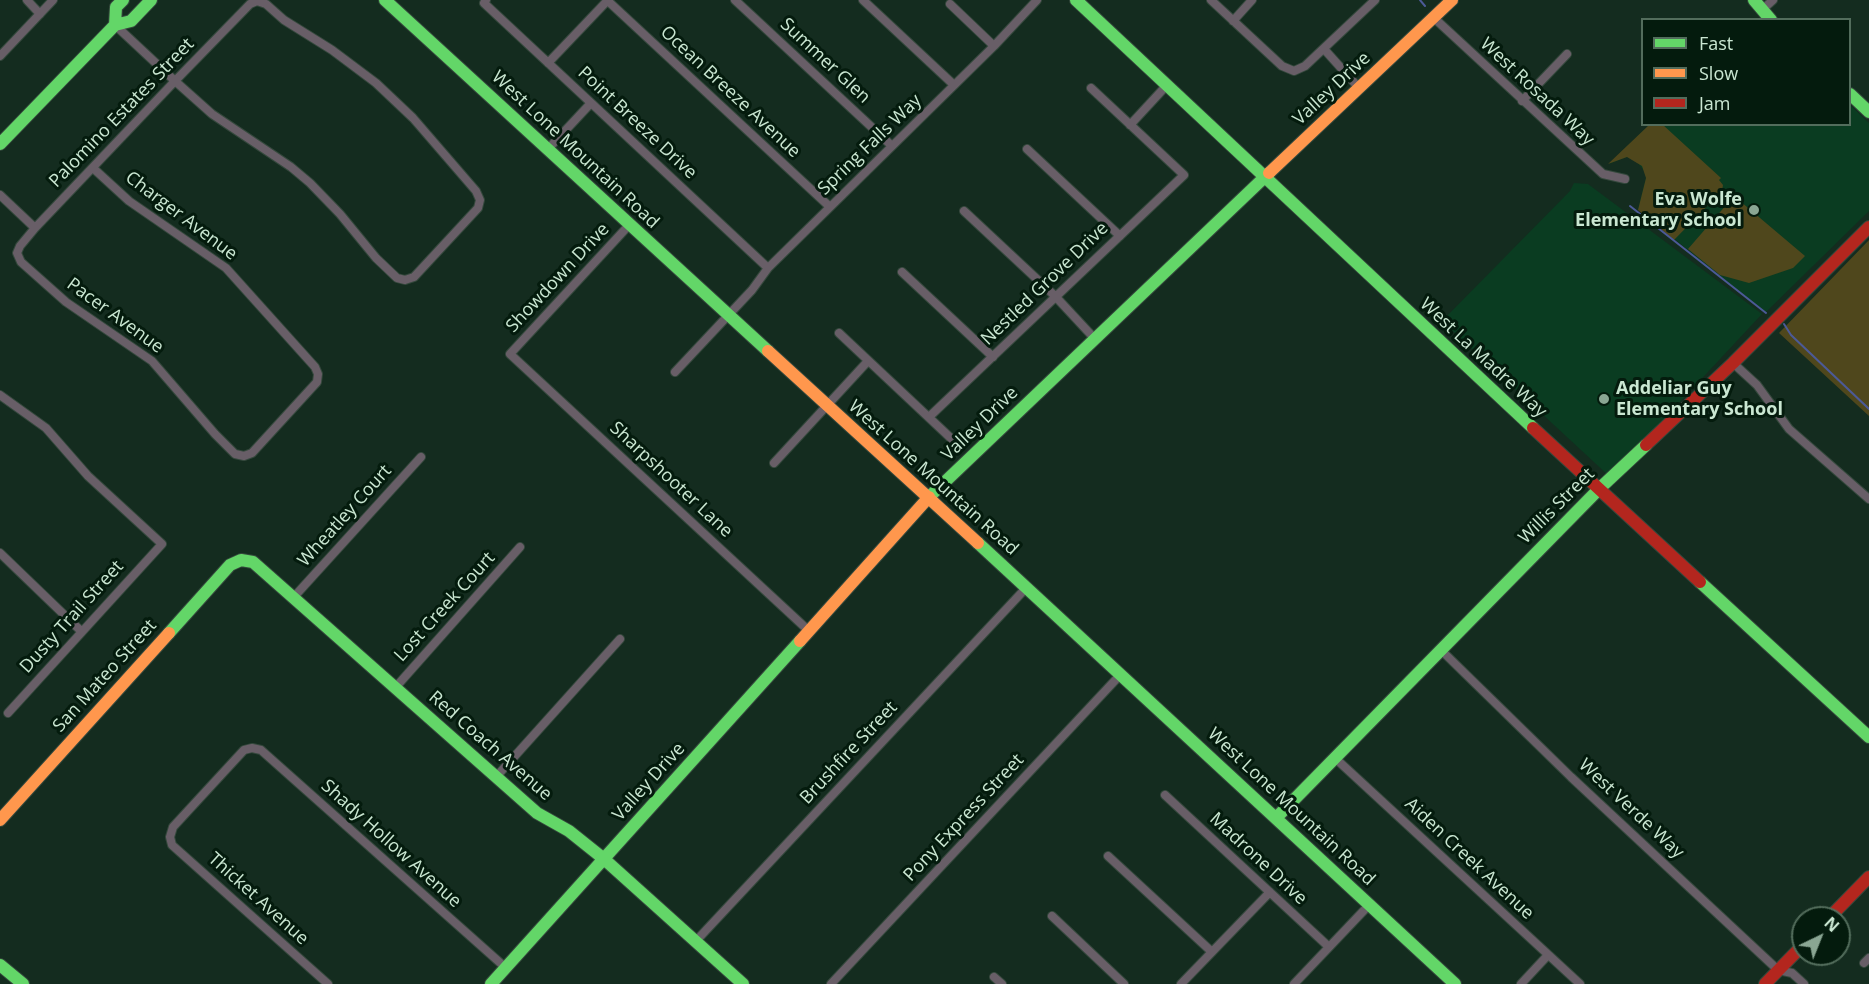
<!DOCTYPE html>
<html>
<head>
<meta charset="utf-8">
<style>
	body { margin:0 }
	#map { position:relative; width:1869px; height:984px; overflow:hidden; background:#142c1f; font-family:"Open Sans",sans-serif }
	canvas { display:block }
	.legend { position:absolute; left:1641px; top:18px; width:210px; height:108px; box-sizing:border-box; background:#041b0d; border:2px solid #536d5c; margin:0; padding:8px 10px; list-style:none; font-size:18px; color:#cae7d2 }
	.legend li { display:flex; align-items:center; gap:12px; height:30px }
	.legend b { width:30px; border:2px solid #536d5c }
	.north { position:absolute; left:1791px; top:906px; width:60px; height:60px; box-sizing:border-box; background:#041b0d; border:2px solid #536d5c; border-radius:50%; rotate:43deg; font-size:16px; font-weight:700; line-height:24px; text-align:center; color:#cae7d2 }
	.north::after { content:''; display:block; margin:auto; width:21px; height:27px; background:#8aa693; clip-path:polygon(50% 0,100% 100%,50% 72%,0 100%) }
</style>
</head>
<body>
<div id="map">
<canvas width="1869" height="984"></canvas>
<ul class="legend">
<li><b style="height:8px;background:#63d668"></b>Fast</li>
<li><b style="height:8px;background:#ff974d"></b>Slow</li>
<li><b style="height:8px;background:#b3261e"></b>Jam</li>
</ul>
<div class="north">N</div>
</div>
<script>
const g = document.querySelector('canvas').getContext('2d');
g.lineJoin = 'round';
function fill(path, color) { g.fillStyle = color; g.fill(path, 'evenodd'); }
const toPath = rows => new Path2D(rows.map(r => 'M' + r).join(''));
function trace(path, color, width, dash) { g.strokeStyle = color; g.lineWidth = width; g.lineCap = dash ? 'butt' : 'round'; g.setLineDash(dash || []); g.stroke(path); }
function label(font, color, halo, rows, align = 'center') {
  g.font = font + ' "Open Sans",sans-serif'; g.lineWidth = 6; g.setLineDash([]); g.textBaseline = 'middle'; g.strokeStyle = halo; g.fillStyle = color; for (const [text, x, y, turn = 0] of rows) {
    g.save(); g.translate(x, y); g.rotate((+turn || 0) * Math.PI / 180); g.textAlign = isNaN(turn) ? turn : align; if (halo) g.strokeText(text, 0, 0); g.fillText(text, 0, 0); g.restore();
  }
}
fill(toPath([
	[1850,105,1869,123,1869,211,1765,313,1638,209,1646,178,1645,172,1637,162,1627,157,1609,164,1649,125,1850,124],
	[1574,183,1588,184,1762,314,1610,477,1442,321,1570,191]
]), '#0a3c21');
fill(toPath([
	[1649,125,1663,125,1721,178,1719,180,1723,185,1722,191,1674,240,1638,210,1646,178,1642,166,1627,157,1608,164],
	[1734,196,1805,256,1793,268,1749,283,1720,275,1688,249],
	[1869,240,1869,416,1779,333]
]), '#4f471c');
trace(toPath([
	[1420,0,1425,6],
	[1630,206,1766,313],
	[1784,324,1791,335,1869,409]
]), '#4c5a97', 2);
const street = toPath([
	[27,0,40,14],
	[486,0,484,3,768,268],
	[735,0,892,146],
	[863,0,954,85],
	[1211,0,1282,66,1294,71,1305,66,1375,0],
	[608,1,830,207],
	[950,4,994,46],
	[1763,9,1773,0],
	[1433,17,1603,174,1625,179],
	[1233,21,1252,0],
	[1324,49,1359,88],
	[0,56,53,0],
	[548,63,608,0],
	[1522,101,1567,54],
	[1130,125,1167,85],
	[548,149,591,103],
	[1027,149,1120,236],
	[93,168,129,201,226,268,315,367,318,374,317,382,252,453,244,456,235,454,215,434,152,361,66,302,21,262,17,253,20,246,35,228,175,81,250,4,257,1,266,4,284,20,332,50,376,83,413,118,476,191,480,200,478,208,414,277,405,280,397,278,376,258,340,214,310,183,291,167,212,114,175,81,115,25],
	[0,195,35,228],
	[964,211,1055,296,1095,339],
	[630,224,510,354,809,631],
	[902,272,993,357],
	[839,333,956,443],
	[1733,363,1757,385,1789,429,1869,499],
	[675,372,752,290,768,268,994,46,1037,0],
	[0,395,46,428,88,476,162,544,8,713],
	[929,417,1184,175,1091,88],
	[774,463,868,361],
	[0,553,81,631],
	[293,598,421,457],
	[1441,650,1571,777,1778,970,1792,973,1804,984],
	[395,688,520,547],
	[1335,758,1580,984],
	[496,777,620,639],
	[1165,795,1329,947],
	[1108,856,1212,952],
	[1052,916,1124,984],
	[695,942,1026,588],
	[1864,963,1869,958],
	[994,977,1002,984],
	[328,984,172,845,170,837,173,827,244,750,252,748,261,750,506,968],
	[831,984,1121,674],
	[1181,984,1270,892],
	[1294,984,1370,904],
	[1521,984,1548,955]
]);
const fast = toPath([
	[385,0,768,351],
	[1076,0,1533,428],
	[1754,0,1771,20],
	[115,25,116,7,123,0],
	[1850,94,1869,112],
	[0,144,115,25,131,21,151,0],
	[929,497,1269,173],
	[978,543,1455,984],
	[1700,582,1869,737],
	[169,633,230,565,241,560,253,562,537,813,569,831,604,859,743,984],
	[1277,817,1599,489,1646,445],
	[0,965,23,984],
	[491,984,800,641]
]);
const slow = toPath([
	[1269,173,1452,0],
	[768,351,978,543],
	[800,641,929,497],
	[0,820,169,633]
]);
const jam = toPath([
	[1533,428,1700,582],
	[1646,445,1733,363,1869,227],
	[1829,918,1869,877],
	[1765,984,1803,945]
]);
trace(street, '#34483c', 10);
trace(fast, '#34483c', 14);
trace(slow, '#34483c', 14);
trace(jam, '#34483c', 14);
trace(street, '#685e67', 8);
trace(fast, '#63d668', 12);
trace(slow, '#ff974d', 12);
trace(jam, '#b3261e', 12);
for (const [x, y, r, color] of [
	[1754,210,6,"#8aa693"],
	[1604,399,6,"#8aa693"]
]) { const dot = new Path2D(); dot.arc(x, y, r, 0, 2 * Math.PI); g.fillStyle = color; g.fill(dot); trace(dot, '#041b0d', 2); }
label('18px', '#cae7d2', '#041b0d', [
	["Summer Glen",825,61,43],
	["Valley Drive",1332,89,-43],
	["Ocean Breeze Avenue",730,92,43],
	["West Rosada Way",1537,92,43],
	["Palomino Estates Street",122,113,-46],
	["Point Breeze Drive",637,123,43],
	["Spring Falls Way",870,145,-44],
	["West Lone Mountain Road",575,150,43],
	["Charger Avenue",181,216,37],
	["Showdown Drive",558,278,-47],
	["Nestled Grove Drive",1045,284,-44],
	["Pacer Avenue",115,316,36],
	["West La Madre Way",1483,358,43],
	["Valley Drive",980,424,-44],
	["West Lone Mountain Road",933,478,42],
	["Sharpshooter Lane",671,480,43],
	["Willis Street",1557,506,-45],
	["Wheatley Court",345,516,-48],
	["Lost Creek Court",445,607,-48],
	["Dusty Trail Street",72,617,-48],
	["San Mateo Street",105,676,-48],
	["Red Coach Avenue",490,746,41],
	["Brushfire Street",849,753,-47],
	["Valley Drive",649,782,-48],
	["West Lone Mountain Road",1291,807,43],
	["West Verde Way",1631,809,43],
	["Pony Express Street",964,818,-47],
	["Shady Hollow Avenue",391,844,42],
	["Madrone Drive",1258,859,43],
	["Aiden Creek Avenue",1469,859,43],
	["Thicket Avenue",258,899,42]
]);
label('bold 18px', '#cae7d2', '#041b0d', [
	["Eva Wolfe",1742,200],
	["Elementary School",1742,221],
	["Addeliar Guy",1616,389,"left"],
	["Elementary School",1616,410,"left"]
], 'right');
</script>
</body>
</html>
